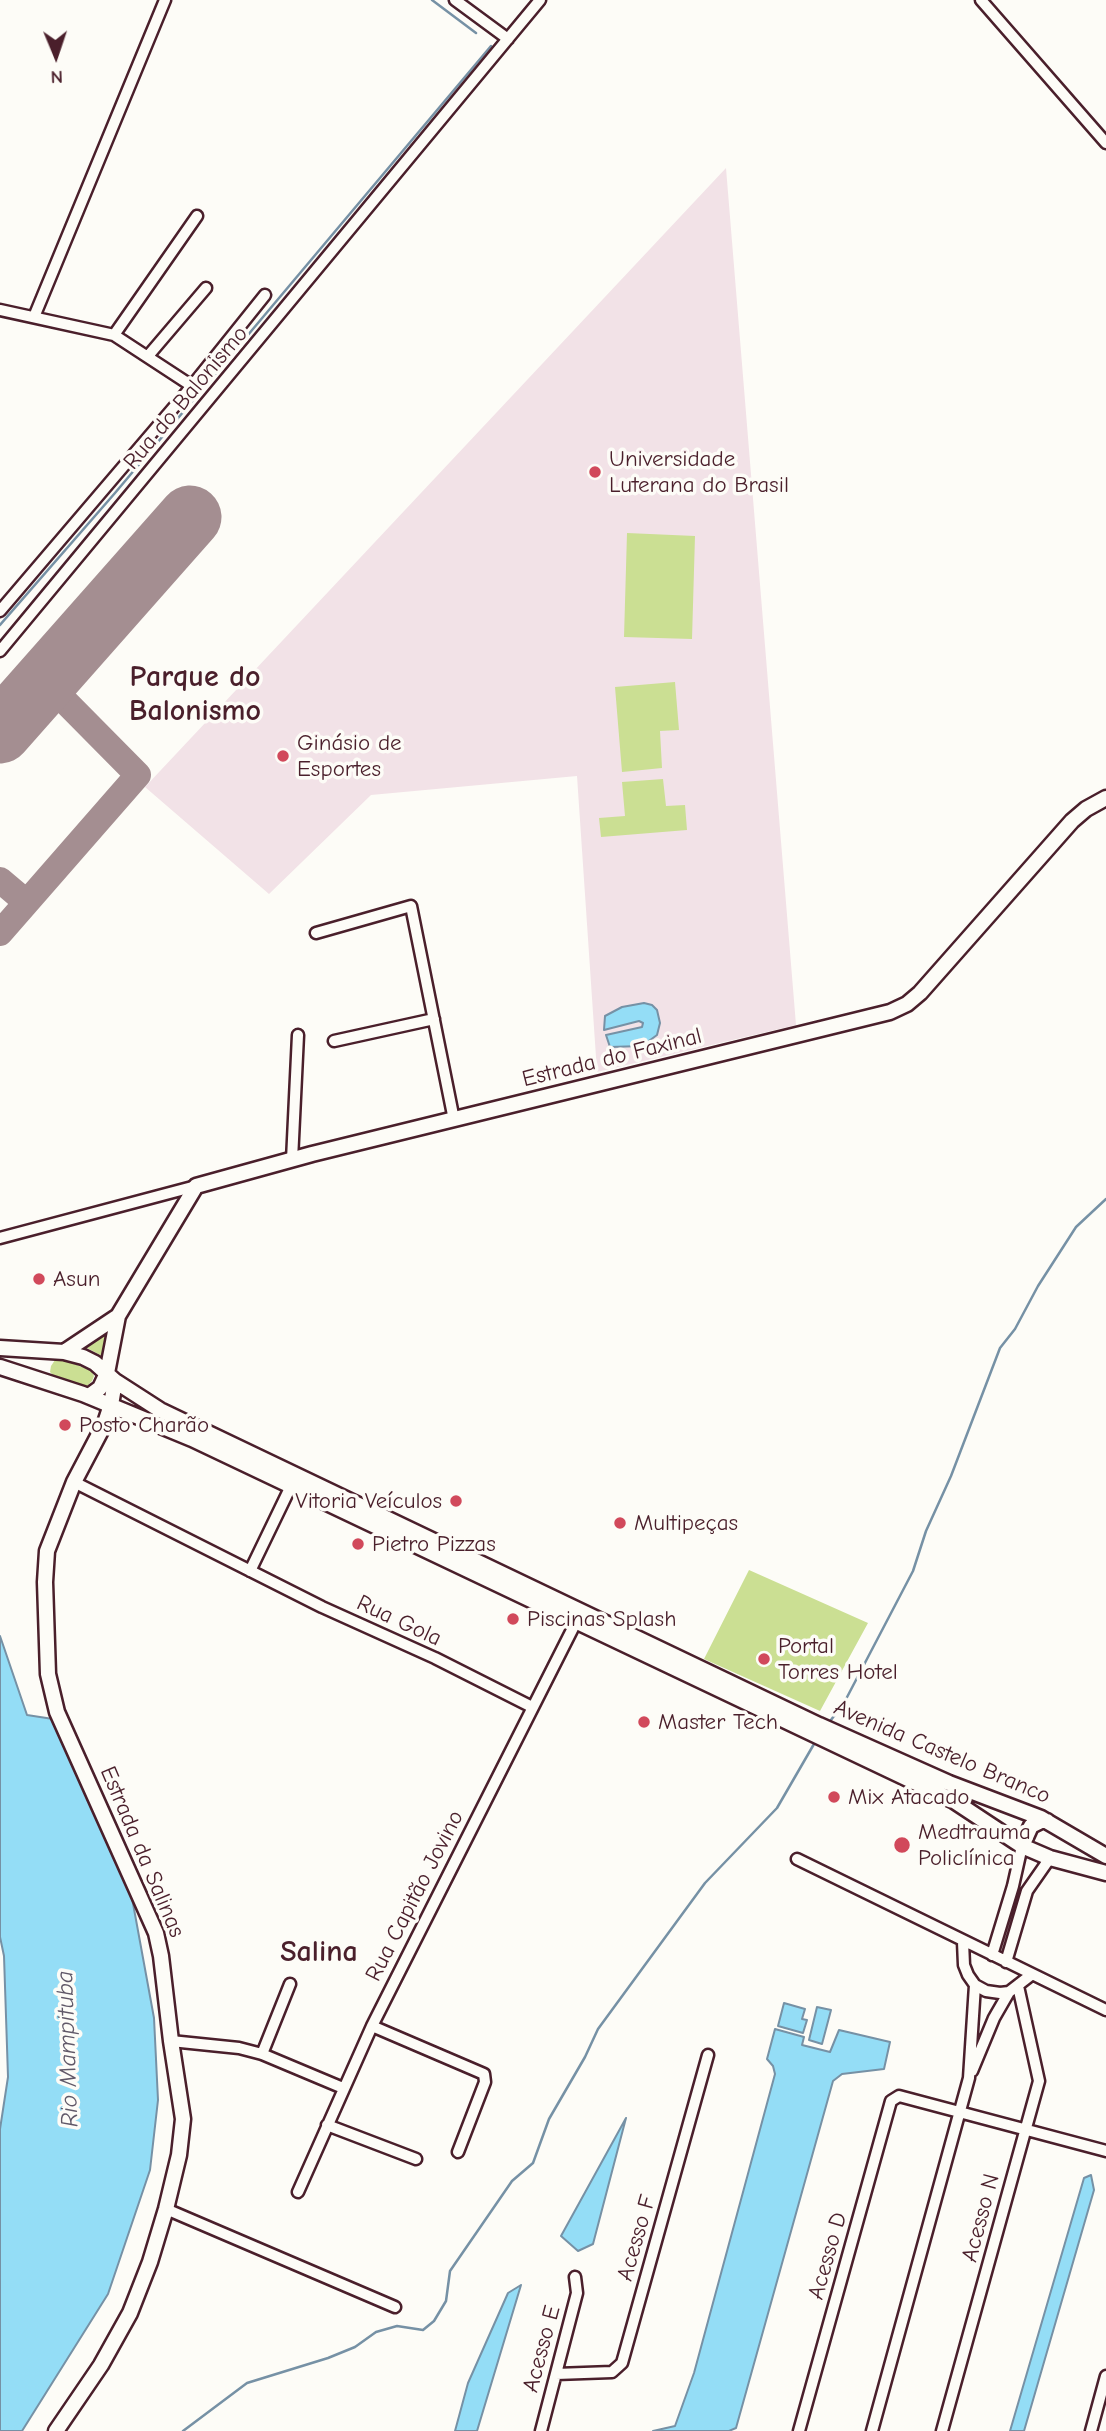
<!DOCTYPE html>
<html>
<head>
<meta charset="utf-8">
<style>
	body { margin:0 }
	#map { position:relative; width:1106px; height:2431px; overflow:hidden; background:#fdfcf7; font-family:"Comic Neue",sans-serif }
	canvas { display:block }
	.north { position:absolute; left:21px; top:21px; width:70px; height:70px; -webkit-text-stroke:5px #fdfcf7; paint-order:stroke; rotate:178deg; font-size:19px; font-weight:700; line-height:28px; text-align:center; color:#4a1f2b }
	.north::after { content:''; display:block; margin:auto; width:24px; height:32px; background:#4a1f2b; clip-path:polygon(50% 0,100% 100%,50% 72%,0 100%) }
</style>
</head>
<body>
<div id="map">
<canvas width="1106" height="2431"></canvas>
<div class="north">N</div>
</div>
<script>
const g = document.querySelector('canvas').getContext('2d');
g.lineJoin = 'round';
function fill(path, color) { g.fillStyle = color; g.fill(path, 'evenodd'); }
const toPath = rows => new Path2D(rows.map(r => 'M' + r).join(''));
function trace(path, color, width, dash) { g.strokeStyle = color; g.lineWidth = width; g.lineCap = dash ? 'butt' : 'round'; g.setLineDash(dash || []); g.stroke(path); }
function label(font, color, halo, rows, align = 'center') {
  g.font = font + ' "Comic Neue",sans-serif'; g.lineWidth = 7; g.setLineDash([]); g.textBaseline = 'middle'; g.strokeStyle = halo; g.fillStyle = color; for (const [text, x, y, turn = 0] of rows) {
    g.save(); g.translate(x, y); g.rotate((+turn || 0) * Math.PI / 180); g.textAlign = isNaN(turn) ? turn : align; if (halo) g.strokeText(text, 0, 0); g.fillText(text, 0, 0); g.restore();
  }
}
fill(toPath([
	[726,168,796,1025,597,1072,577,776,371,795,269,894,145,787]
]), '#f2e2e7');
fill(toPath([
	[627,533,695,536,692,639,624,637],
	[675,682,679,730,660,731,662,768,622,772,615,687],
	[663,779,666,806,685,805,687,830,601,837,599,818,625,816,622,782],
	[109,1332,106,1358,83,1346],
	[60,1359,91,1370,94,1376,92,1381,87,1386,80,1386,54,1376,50,1372,51,1366,55,1360],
	[749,1570,868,1623,820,1711,704,1659]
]), '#cbdf93');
const water = toPath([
	[644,1003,652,1005,657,1010,660,1023,657,1035,642,1046,610,1047,606,1035,642,1027,643,1023,639,1021,604,1030,605,1016,622,1007,644,1003],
	[0,1636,27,1715,53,1719,132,1898,154,2018,158,2100,150,2170,108,2294,22,2431,0,2431,0,2129,8,2077,4,1956,0,1937,0,1636],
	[784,2003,805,2009,802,2019,807,2020,803,2033,778,2026,784,2003],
	[817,2007,831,2010,822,2044,809,2040,817,2007],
	[775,2029,804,2037,802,2045,830,2052,839,2030,890,2042,884,2069,842,2074,833,2081,736,2428,729,2431,653,2431,675,2426,694,2373,775,2074,773,2066,767,2059,775,2029],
	[626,2118,593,2244,578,2251,561,2236,626,2118],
	[1091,2175,1094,2190,1024,2431,1010,2431,1084,2178,1091,2175],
	[521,2285,477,2431,455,2431,468,2383,508,2293,521,2285]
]);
fill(water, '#94ddf6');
trace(water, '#7691a5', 2);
trace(toPath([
	[432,0,476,33],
	[0,625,115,493,491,46],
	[831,1720,845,1701,913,1571,926,1531,951,1476,1000,1348,1015,1329,1038,1286,1076,1227,1106,1199],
	[183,2431,247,2383,328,2358,355,2347,376,2332,397,2326,423,2330,434,2321,446,2301,450,2271,512,2181,533,2163,549,2119,585,2057,598,2029,705,1883,777,1808,814,1744]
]), '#7691a5', 2.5);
trace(toPath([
	[0,880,26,902],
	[0,933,138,775,45,681]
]), '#a48e91', 26);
trace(toPath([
	[0,732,190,517]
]), '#a48e91', 63);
const street = toPath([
	[455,0,508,39],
	[981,0,1106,143],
	[0,310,114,335,192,386],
	[34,317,165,0],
	[114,335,197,216],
	[148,356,206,288],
	[0,611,192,386,265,295],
	[0,651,540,0],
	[316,933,411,906,454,1120],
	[334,1041,434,1019],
	[292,1160,298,1035],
	[0,1238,196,1186],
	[74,1482,322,1607,435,1658,532,1707],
	[250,1571,291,1486],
	[797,1859,1106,2010],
	[963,1942,964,1965,968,1975,975,1985,986,1991,1000,1993,1009,1992,1031,1975],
	[992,1955,1013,1886,1022,1846],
	[1006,1962,1027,1891,1050,1858],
	[372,2026,484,2074,485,2082,458,2152],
	[171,2041,239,2048,262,2054,343,2088],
	[262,2054,290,1984],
	[972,2071,994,2018,1009,1992],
	[327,2125,416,2159],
	[298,2192,372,2026,576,1622],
	[166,2209,395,2307],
	[556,2374,612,2372,622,2363,708,2055],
	[541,2431,577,2293,575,2277],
	[799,2431,891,2101,899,2096,1106,2151],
	[872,2431,969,2078,975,1985],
	[942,2431,1039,2081,1018,1986],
	[1091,2431,1106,2376]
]);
const secondary = toPath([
	[0,1348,64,1352,83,1357,95,1363,115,1381,160,1410,819,1725,949,1783,1041,1818,1106,1856],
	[64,1352,118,1316],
	[0,1367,83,1394,192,1439,954,1801,1022,1846,1050,1858,1106,1873],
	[89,1396,100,1388,107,1373,118,1316,196,1186,312,1154,890,1012,907,1004,920,993,1072,821,1086,809,1106,798],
	[1022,1846,1031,1826,1041,1821,1047,1821],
	[56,2431,101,2365,130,2313,150,2262,166,2209,179,2155,183,2119,171,2041,161,1956,156,1933,57,1712,48,1674,45,1582,47,1551,74,1482,105,1423,111,1405,115,1381]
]);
trace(street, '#4a1f2b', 15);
trace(secondary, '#4a1f2b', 19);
trace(street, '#fdfcf7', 10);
trace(secondary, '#fdfcf7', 14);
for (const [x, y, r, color] of [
	[595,472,7,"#d1495b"],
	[283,756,7,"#d1495b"],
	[39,1279,7,"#d1495b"],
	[65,1425,7,"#d1495b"],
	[456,1501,7,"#d1495b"],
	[620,1523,7,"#d1495b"],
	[358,1544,7,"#d1495b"],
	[513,1619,7,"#d1495b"],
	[764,1659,7,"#d1495b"],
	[644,1722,7,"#d1495b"],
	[834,1797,7,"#d1495b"],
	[902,1845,9,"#d1495b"]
]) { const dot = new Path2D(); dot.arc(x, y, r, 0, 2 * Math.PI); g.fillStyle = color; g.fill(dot); trace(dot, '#fdfcf7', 2.5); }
label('23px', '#4a1f2b', '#fdfcf7', [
	["Rua do Balonismo",186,398,-50],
	["Estrada do Faxinal",612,1058,-14],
	["Rua Gola",399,1621,25],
	["Avenida Castelo Branco",942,1752,23],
	["Estrada da Salinas",142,1852,67],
	["Rua Capitão Jovino",415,1896,-63],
	["Acesso N",981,2218,-75],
	["Acesso F",637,2238,-74],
	["Acesso D",828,2256,-74],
	["Acesso E",542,2349,-75]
]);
label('23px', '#4a1f2b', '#fdfcf7', [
	["Universidade",609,459],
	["Luterana do Brasil",609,485],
	["Ginásio de",297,743],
	["Esportes",297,769],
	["Asun",53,1279],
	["Posto Charão",79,1425],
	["Vitoria Veículos",442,1501,"right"],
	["Multipeças",634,1523],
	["Pietro Pizzas",372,1544],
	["Piscinas Splash",527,1619],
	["Portal",778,1646],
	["Torres Hotel",778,1672],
	["Master Tech",658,1722],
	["Mix Atacado",848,1797],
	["Medtrauma",918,1832],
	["Policlínica",918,1858]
], 'left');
label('italic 24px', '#605868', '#fdfcf7', [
	["Rio Mampituba",68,2049,-92]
]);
label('bold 30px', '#4a1f2b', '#fdfcf7', [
	["Parque do",195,678],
	["Balonismo",195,712],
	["Salina",319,1953]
]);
</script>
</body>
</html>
